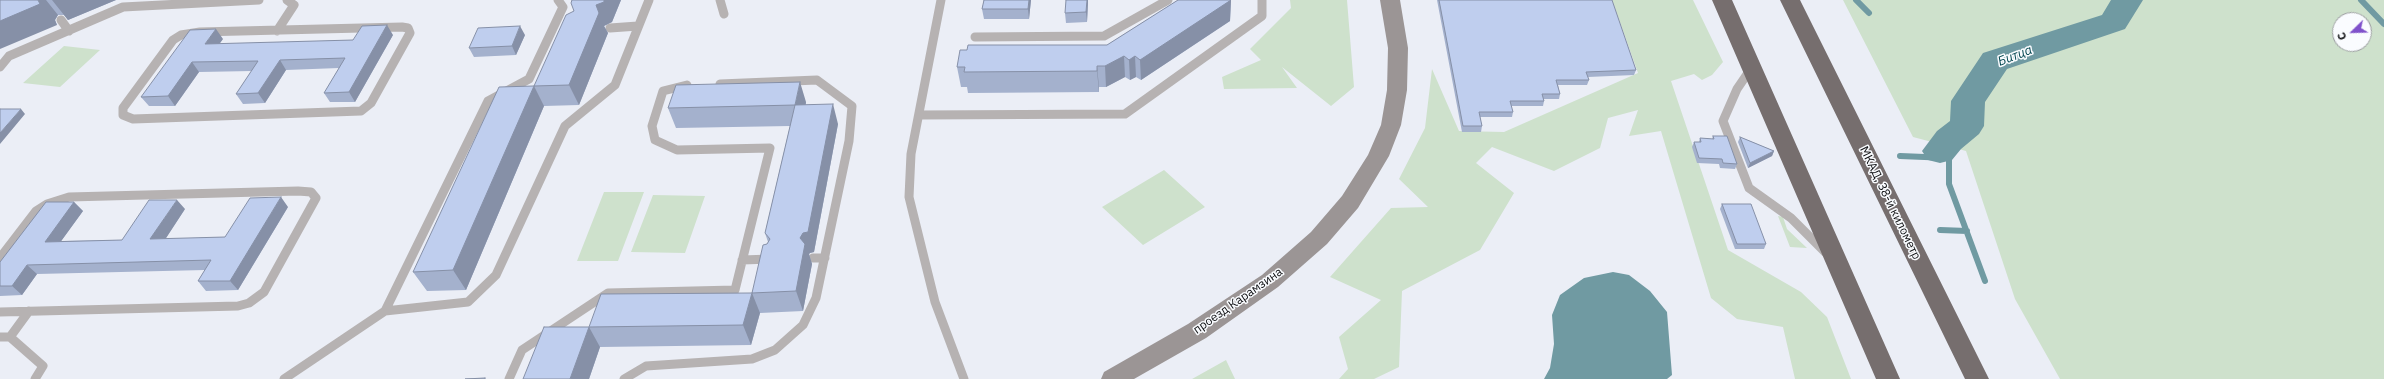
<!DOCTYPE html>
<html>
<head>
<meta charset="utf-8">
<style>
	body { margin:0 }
	#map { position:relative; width:2384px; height:379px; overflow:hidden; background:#ebeef6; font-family:"IBM Plex Sans",sans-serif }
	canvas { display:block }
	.north { position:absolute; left:2332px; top:12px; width:40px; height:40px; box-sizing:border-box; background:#fafcff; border:1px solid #9b9da0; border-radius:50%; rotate:247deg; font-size:11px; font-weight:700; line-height:16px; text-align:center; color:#0d0e11 }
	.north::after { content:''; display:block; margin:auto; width:14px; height:18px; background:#8052cb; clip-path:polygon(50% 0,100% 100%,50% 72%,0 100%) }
</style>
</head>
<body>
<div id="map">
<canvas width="2384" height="379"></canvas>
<div class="north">С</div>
</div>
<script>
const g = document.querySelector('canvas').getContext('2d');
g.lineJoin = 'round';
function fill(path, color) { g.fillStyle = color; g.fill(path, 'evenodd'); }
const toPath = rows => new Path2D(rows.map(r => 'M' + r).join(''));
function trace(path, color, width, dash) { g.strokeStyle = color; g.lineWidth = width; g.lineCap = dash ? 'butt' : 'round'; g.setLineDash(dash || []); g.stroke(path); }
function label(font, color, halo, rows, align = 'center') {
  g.font = font + ' "IBM Plex Sans",sans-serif'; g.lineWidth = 3; g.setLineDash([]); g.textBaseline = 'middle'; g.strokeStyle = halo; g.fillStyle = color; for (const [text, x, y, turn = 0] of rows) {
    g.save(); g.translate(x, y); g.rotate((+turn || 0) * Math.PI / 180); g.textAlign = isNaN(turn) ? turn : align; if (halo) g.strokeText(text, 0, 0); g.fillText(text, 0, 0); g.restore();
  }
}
fill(toPath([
	[1290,0,1347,0,1354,87,1331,106,1282,67,1297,88,1224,89,1222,77,1261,60,1250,49,1291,8],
	[1612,0,1693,0,1723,62,1712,75,1702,80,1694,74,1671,81,1728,250,1801,292,1827,317,1851,379,1795,379,1783,327,1737,319,1711,298,1661,131,1629,136,1638,110,1608,118,1600,148,1554,171,1492,147,1476,163,1514,193,1480,250,1402,291,1399,367,1374,379,1339,379,1348,369,1339,337,1381,300,1330,277,1391,208,1428,207,1399,179,1425,128,1432,69,1459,131,1504,132,1638,73],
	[1843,0,2384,0,2384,379,2060,379,2015,299,1966,151,1913,137],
	[2340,20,2364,20,2364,44,2340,44],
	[64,46,100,50,60,87,23,83],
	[1164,170,1205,207,1143,245,1102,207],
	[604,192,644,192,618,261,577,261],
	[653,195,705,196,685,253,631,252],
	[1778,216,1783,217,1787,229,1807,248,1790,247],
	[1226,360,1235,379,1192,379]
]), '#cee1cc');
fill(toPath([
	[1613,272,1629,275,1650,291,1667,312,1672,375,1667,379,1544,379,1550,368,1554,344,1552,315,1560,295,1584,278]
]), '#709aa2');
trace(toPath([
	[1856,0,1869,13],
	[2361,0,2384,24],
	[1949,140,1949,184,1985,281],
	[1900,156,1949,158],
	[1940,230,1967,231]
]), '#709aa2', 6);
fill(toPath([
	[2111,0,2143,0,2125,29,2007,69,1985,102,1984,126,1979,134,1961,149,1952,160,1940,163,1928,160,1922,151,1937,131,1950,121,1951,101,1983,53,2102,15,2111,0]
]), '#709aa2');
trace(toPath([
	[720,0,724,14],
	[941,0,911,154,909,197,935,302,964,379],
	[61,20,69,31],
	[402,27,408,28,410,33,371,103,361,111,133,119,123,115,123,108,173,40,181,35,200,32,402,27],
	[610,28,638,26],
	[277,31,294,5,287,0],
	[975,37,1104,36,1168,0],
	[0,67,9,56,123,7,259,0],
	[1752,67,1737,89,1723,121,1749,188,1791,218,1825,252],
	[919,115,1125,114,1262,16,1262,0],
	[0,258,36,211,47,204,69,197,298,191,311,192,316,198,264,292,249,303,238,306,0,312],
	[813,258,825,258],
	[742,260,771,259],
	[385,311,488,101,529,79,563,7,558,0],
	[0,337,10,337,43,366,35,379],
	[10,337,29,311],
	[284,379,385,311,468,302,496,275,565,126,615,85,649,0],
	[509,379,522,350,608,293,735,290,770,148,677,150,655,140,652,126,663,91,687,85],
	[624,379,646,366,752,359,775,350,803,325,816,298,849,141,852,106,817,80,720,84]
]), '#b6b2b2', 9);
fill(toPath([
	[1380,0,1400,0,1408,48,1407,90,1401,125,1389,156,1358,208,1327,244,1278,287,1206,338,1134,379,1101,379,1104,372,1188,324,1262,275,1311,232,1342,196,1368,155,1381,125,1387,90,1388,48,1380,0]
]), '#9b9595');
fill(toPath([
	[1712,0,1732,0,1900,379,1876,379,1712,0],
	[1780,0,1800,0,1989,379,1965,379,1780,0]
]), '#766e6e');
fill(toPath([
	[0,0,116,0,68,20,64,15,58,15,55,20,57,25],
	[572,0,621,0,612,22,604,26,608,33,579,105,544,106,466,290,427,291,413,272,534,86,574,11],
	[984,0,1031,0,1029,19,984,19,982,9],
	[1178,0,1231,0,1230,21,1141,80,1136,77,1130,80,1125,77,1106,87,1099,87,1099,92,968,93,967,87,961,87,957,67,967,50,1107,45],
	[1437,0,1612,0,1636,70,1634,75,1588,77,1589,80,1587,85,1558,85,1560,94,1559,99,1544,99,1544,101,1543,106,1511,106,1513,112,1512,117,1480,117,1482,126,1481,132,1462,132],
	[1088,2,1087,22,1066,23,1065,13],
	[393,35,355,102,330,102,324,93,339,68,286,70,265,103,243,104,236,94,252,71,199,72,175,106,149,106,141,97,223,39,219,44,353,40],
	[525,35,516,55,474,57,469,48],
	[806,102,806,105,838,124,814,252,810,253,809,254,812,264,803,311,760,313,751,345,600,347,589,379,523,379,589,327,752,293,768,242,765,233,790,126,676,128,668,108],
	[1713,136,1737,164,1735,169,1720,168,1719,164,1697,163,1692,147,1694,142,1699,142,1700,138,1712,139],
	[1740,137,1774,151,1772,156,1748,168,1738,142],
	[74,202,83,211,61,241,122,240,185,209,165,239,225,237,288,207,238,290,206,291,198,281,205,270,37,274,22,295,0,296,0,262],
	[1722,204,1766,244,1764,249,1735,249,1720,209]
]), '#a4b1cd');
fill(toPath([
	[38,0,46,0,58,15,55,20,57,25,0,49,0,21],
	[52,0,116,0,68,20],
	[604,0,621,0,612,22,604,26,608,33,579,105,569,85,596,5],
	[1029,0,1031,0,1029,19,1028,9],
	[1087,0,1088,0,1088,2,1087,22,1086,12],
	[1225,0,1231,0,1230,21,1141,80,1140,60],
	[387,25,393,35,355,102,349,92],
	[520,26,525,35,516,55,512,46],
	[216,29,223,39,212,54,205,44],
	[1124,56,1125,77,1106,87,1105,66],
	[1135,56,1136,77,1130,80,1129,60],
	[280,60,286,70,265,103,258,93],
	[192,62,199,72,175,106,168,96],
	[1097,66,1099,87,1099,92,1097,71],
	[800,82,806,102,801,126,795,105],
	[534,86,544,106,466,290,453,270],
	[833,104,838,124,814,252,810,253,809,254,812,264,803,311,796,291,800,238],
	[21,109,25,114,0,144,0,133],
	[1774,151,1772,156,1748,168,1750,163],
	[281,197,288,207,238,290,230,281],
	[177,200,185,209,159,249,150,239],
	[74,202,83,211,54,251,45,242],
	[27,265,37,274,22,295,12,286],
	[752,293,760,313,751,345,743,325],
	[589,327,600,347,589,379,570,379]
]), '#8690a7');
const building = toPath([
	[0,0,38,0,40,4,0,21,0,0],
	[572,0,604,0,604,2,596,5,599,13,569,85,534,86,566,15,574,11,571,3,572,0],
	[984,0,1029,0,1028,9,982,9,984,0],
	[1066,0,1087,0,1086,12,1065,13,1066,0],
	[1178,0,1231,0,1140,60,1135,56,1129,60,1124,56,1105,66,1097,66,1097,71,964,72,965,67,957,67,960,50,967,50,968,45,1107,45,1178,0],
	[1439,0,1612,0,1636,70,1586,72,1589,80,1556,80,1560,94,1542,94,1544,101,1510,101,1513,112,1479,112,1482,126,1463,126,1439,0],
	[387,25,349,92,324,93,345,58,280,60,258,93,236,94,258,61,192,62,168,96,141,97,190,30,216,29,205,44,353,40,362,26,387,25],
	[520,26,512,46,469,48,478,28,520,26],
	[800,82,795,105,668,108,676,85,800,82],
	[534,86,453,270,413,272,499,87,534,86],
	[833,104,808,232,803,233,800,238,805,244,796,291,752,293,763,245,767,244,770,239,765,233,795,105,833,104],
	[0,109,21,109,0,133,0,109],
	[1713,136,1727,136,1737,164,1723,163,1722,159,1699,158,1694,142,1701,142,1700,138,1714,139,1713,136],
	[1740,137,1774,151,1750,163,1740,137],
	[281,197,230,281,198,281,211,260,27,265,12,286,0,286,0,262,46,202,74,202,45,242,122,240,149,200,177,200,150,239,225,237,250,198,281,197],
	[1722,204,1751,204,1766,244,1737,244,1722,204],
	[752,293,743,325,589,327,601,294,752,293],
	[544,327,589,327,570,379,523,379,544,327],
	[485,378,485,379,465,379,485,378]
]);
fill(building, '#bfceee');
trace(building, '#8690a7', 1);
label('12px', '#0d0e11', '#fafcff', [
	["МКАД, 38-й километр",1890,203,64],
	["проезд Карамзина",1238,301,-35]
]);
label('italic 13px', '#044751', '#fafcff', [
	["Битца",2015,56,-21]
]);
</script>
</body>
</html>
